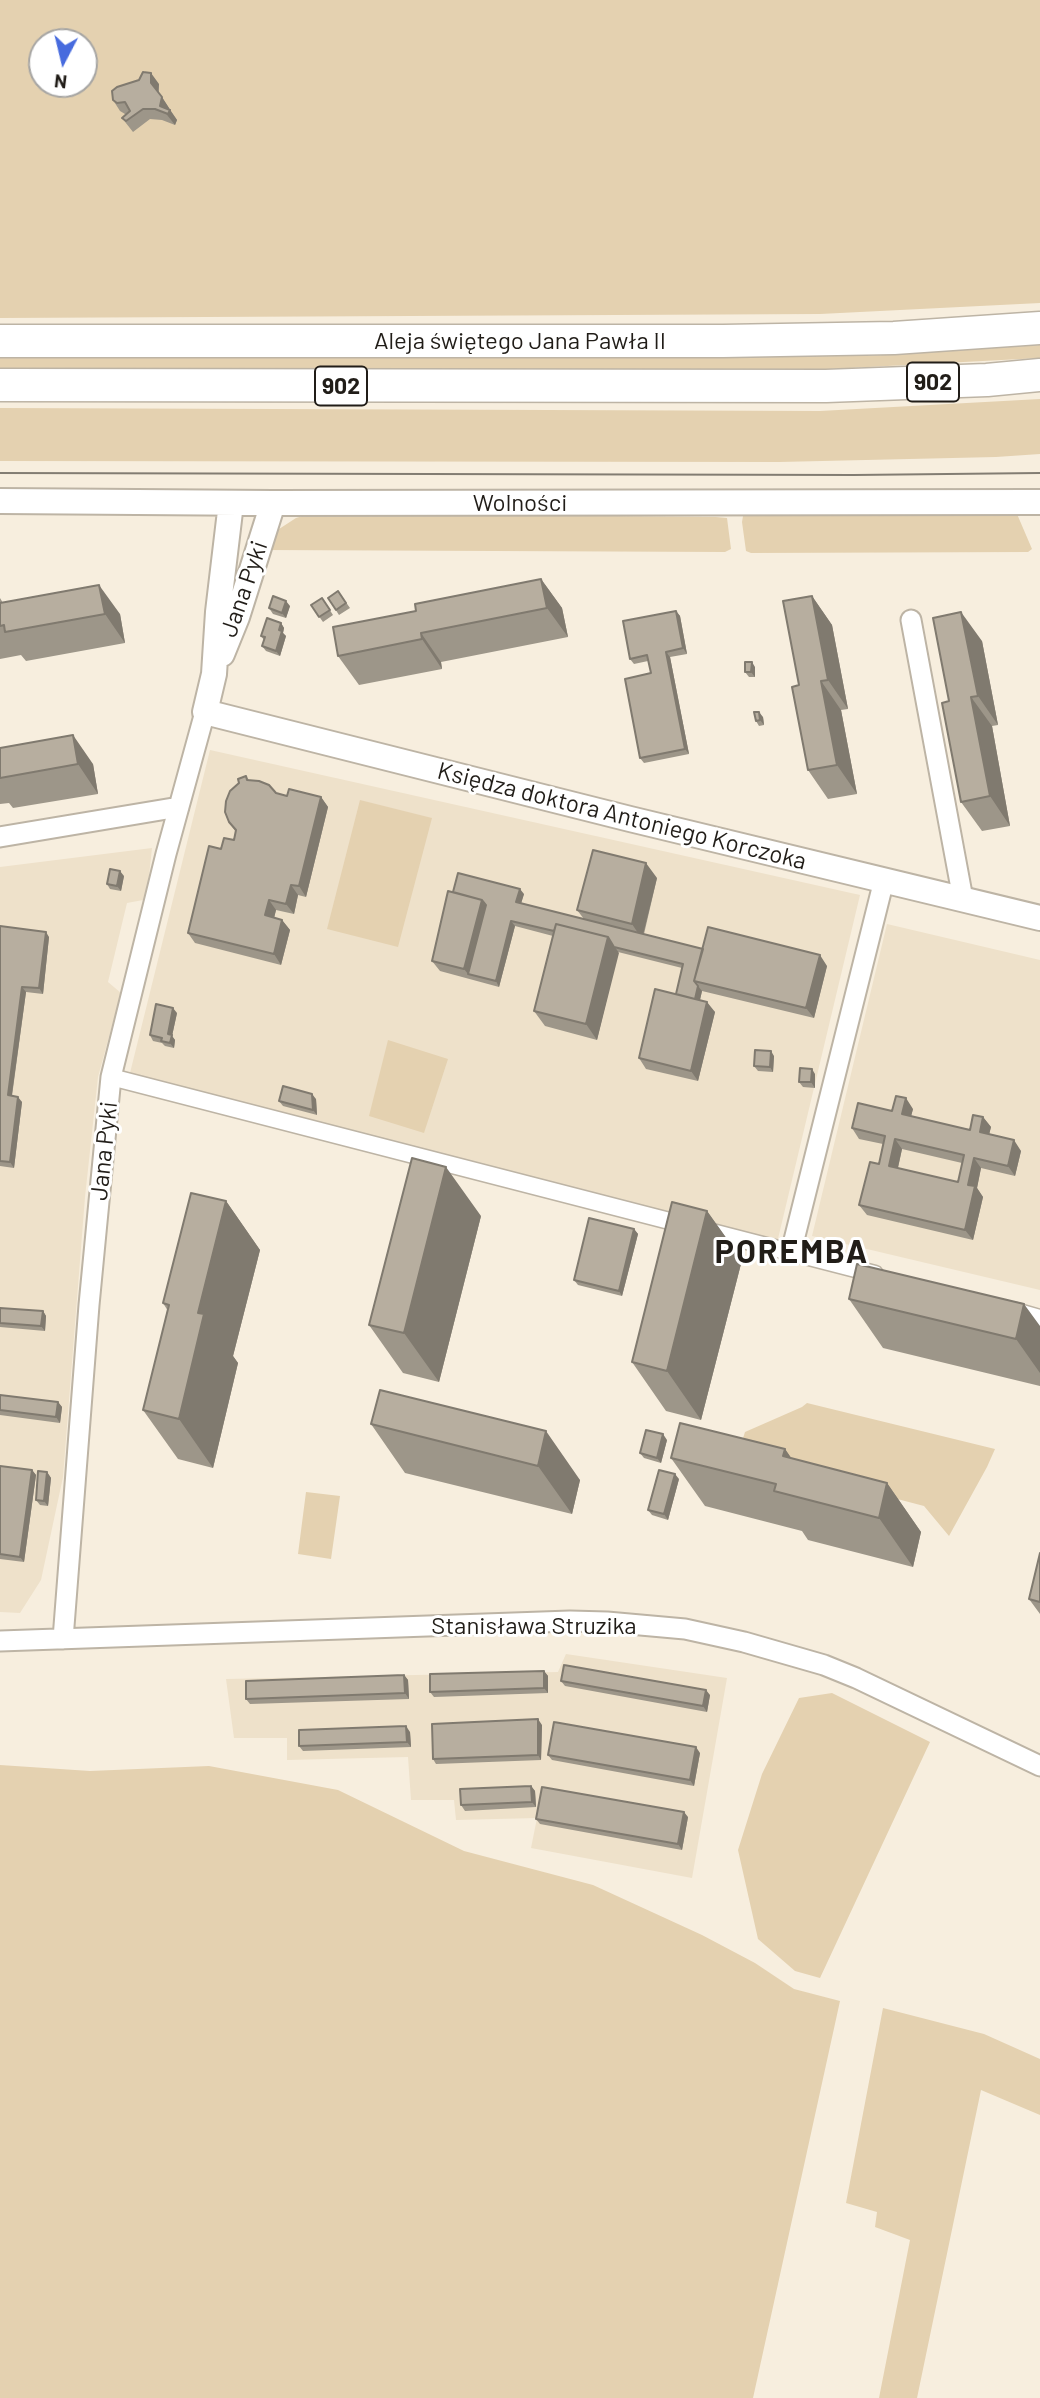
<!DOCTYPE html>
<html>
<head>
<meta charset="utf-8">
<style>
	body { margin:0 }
	#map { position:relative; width:1040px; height:2398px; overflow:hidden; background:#f7eede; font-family:Barlow,sans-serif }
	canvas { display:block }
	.north { position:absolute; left:28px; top:28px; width:70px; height:70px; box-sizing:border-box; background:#fff; border:2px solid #a6a5a3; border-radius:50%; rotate:187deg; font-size:19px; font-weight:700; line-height:28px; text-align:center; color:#211d18 }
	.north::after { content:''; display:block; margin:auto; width:24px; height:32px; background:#476bde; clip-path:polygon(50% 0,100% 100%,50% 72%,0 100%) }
</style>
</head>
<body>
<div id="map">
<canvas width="1040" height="2398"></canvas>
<div class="north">N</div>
</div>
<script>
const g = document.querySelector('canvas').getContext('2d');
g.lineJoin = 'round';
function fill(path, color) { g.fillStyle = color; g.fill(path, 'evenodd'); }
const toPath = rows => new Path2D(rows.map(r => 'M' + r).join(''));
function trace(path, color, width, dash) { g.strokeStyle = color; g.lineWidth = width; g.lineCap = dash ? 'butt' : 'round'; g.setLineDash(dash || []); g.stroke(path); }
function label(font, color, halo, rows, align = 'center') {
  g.font = font + ' Barlow,sans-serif'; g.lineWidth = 6; g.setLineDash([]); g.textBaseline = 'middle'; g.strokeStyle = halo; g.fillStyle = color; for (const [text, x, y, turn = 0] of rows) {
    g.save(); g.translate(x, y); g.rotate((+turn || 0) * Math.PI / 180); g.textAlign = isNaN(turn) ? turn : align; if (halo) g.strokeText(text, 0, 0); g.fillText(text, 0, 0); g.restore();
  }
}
fill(toPath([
	[210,750,860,895,777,1243,129,1077],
	[152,848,149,876,143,900,127,903,108,982,121,993,98,1077,85,1197,63,1477,41,1580,20,1613,0,1612,0,867],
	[887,924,1040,960,1040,1290,812,1236],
	[566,1654,727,1678,692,1878,531,1848,537,1818,456,1820,454,1800,411,1800,408,1757,287,1760,287,1738,234,1738,226,1679,558,1672]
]), '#eee1ca');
fill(toPath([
	[0,0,1040,0,1040,303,820,314,0,318],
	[42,42,84,42,84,84,42,84],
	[1040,345,1040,358,830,369,0,370,0,357,868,356],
	[1040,399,1040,454,996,457,779,462,0,461,0,408,820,411],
	[313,513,716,517,727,518,731,549,725,552,265,550,276,531,296,518],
	[1017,514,1032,549,1028,552,751,553,746,551,742,522,743,516],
	[360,800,432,818,398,947,327,929],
	[388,1040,448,1059,424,1133,369,1116],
	[807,1403,995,1449,987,1467,949,1536,924,1506,737,1457,745,1432,802,1407],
	[306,1492,340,1496,331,1559,298,1554],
	[832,1693,930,1742,820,1978,795,1971,758,1939,738,1850,762,1774,799,1698],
	[0,1765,90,1771,209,1766,338,1790,464,1851,593,1885,702,1935,755,1963,794,1989,840,2001,753,2398,0,2398],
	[883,2008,984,2034,1040,2059,1040,2115,981,2090,917,2398,879,2398,910,2240,875,2227,877,2212,846,2203]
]), '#e4d1b0');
const pedestrian = toPath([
	[111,1077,875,1274],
	[1015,1311,1040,1318]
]);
const minor = toPath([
	[911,620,963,899],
	[0,837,179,807],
	[791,1252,884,880],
	[63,1639,89,1305,111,1077,166,854,205,712],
	[0,1641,570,1621,607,1622,685,1629,744,1642,824,1665,856,1678,1040,1766]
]);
const tertiary = toPath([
	[0,501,273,503,1040,502],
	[231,503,218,612,214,674,205,712,630,819,1040,918],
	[222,654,237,617,273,503]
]);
const primary = toPath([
	[0,341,723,341,894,338,1040,328],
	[0,385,826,386,987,380,1040,375]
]);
trace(pedestrian, '#bdb4a5', 19);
trace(minor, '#bdb4a5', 23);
trace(tertiary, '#bdb4a5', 28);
trace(primary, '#bdb4a5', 35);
trace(pedestrian, '#fff', 16);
trace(minor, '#fff', 19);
trace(tertiary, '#fff', 24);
trace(primary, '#fff', 32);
trace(toPath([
	[0,473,854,475,1040,473]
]), '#827c72', 2);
fill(toPath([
	[159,84,159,93,177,120,175,125,162,120,150,119,133,132,122,118,127,114,125,114,120,111,113,100],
	[541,579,562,608,568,637,441,662,442,669,359,685,338,656,416,611],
	[338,591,350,608,339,615,328,598],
	[812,596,832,625,848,709,841,710,857,794,828,799,808,770,799,685],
	[0,598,3,603,120,614,125,643,26,661,21,655,0,659],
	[322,598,333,615,323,622,311,605],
	[290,606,286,618,273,614,269,608],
	[676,611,680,616,687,654,670,657,689,754,644,763,640,758,651,673,648,661,634,664,630,659],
	[281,623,284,628,283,633,286,636,280,656,266,651,262,646,264,640,261,636],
	[982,641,998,725,992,726,1010,826,982,831,961,802,949,701],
	[755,667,755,677,749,677,745,672],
	[763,717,764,725,759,726,756,721],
	[0,748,93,764,98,794,13,808,9,803,0,804],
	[246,776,249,780,276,793,287,796,321,797,328,807,306,897,298,895,294,914,276,910,274,918,282,920,290,930,281,965,195,943,188,933,221,849,234,840,236,832,229,822],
	[124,876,121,891,110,889,107,884],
	[657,878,644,934,703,949,827,966,814,1018,702,991,700,1000,715,1012,698,1081,646,1069,639,1058,676,994,682,968,618,952,597,1040,545,1026,534,1011,553,936,515,926,499,987,440,971,432,961,453,892,524,894,521,903,584,919,577,910],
	[0,926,49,937,43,994,26,992,12,1096,22,1102,14,1168,0,1166],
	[177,1013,172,1036,175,1040,174,1048,165,1046,162,1043,153,1041,150,1035],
	[774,1056,773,1072,758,1071,754,1066],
	[815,1074,815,1088,803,1087,799,1082],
	[316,1099,317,1115,283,1106,279,1101],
	[913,1109,911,1116,970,1130,983,1117,991,1127,989,1134,1021,1151,1015,1176,981,1168,977,1188,983,1197,973,1240,867,1215,859,1205,879,1164,883,1144,859,1139,852,1128,892,1111],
	[902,1149,962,1163,958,1182,898,1168],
	[226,1201,260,1250,233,1356,238,1363,213,1468,178,1459,143,1410,168,1311,163,1303],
	[707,1211,742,1260,701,1420,666,1411,632,1362],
	[481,1216,439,1382,403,1373,369,1325],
	[634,1229,638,1234,622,1296,578,1285,574,1280],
	[849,1299,1040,1326,1040,1386,883,1348],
	[0,1308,43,1311,46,1316,45,1331,0,1327],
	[380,1390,580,1480,572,1514,405,1473,371,1424],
	[0,1395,58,1402,62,1407,60,1423,0,1415],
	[667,1440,661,1463,644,1458,640,1453],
	[785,1449,791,1458,887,1483,921,1532,913,1567,808,1540,802,1531,705,1506,671,1458],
	[0,1466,32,1470,36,1475,24,1562,0,1559],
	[47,1472,51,1478,48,1506,40,1505,36,1500],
	[679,1479,668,1520,652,1515,648,1510],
	[1040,1553,1040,1614,1029,1599],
	[544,1671,548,1676,548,1693,434,1697,430,1692],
	[404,1675,408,1680,409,1699,250,1704,246,1699],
	[561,1681,710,1695,707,1712,565,1686],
	[542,1725,541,1760,436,1764,433,1759],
	[410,1732,411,1747,303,1751,299,1746],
	[700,1753,694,1786,552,1760,548,1755],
	[531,1786,535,1791,536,1807,465,1811,461,1805],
	[688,1817,682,1850,540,1824,536,1819]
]), '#9d9689');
fill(toPath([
	[151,73,159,84,158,93,151,83],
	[162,97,169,108,168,113,170,110,177,120,175,125,160,106],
	[541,579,562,608,568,637,547,608],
	[99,585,120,614,125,643,105,614],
	[812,596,832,625,848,709,828,680],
	[286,601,290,606,286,618,282,613],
	[676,611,680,616,687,654,683,648],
	[961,612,982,641,998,725,978,696],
	[281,623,284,628,283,633,286,636,280,656,276,651],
	[421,633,441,662,442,669,422,639],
	[666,652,670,657,689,754,685,749],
	[752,662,755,667,755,677,751,672],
	[821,681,841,710,857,794,837,765],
	[971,697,992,726,1010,826,990,796],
	[759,712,763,717,764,725,760,720],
	[73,735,93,764,98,794,78,764],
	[321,797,328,807,306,897,299,886],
	[646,863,657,878,642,939,632,924],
	[120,871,124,876,121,891,117,886],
	[291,885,298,895,294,914,286,904],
	[520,889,524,894,520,907,516,902],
	[269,900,276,910,272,926,265,915],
	[482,900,489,911,468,974,464,969],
	[282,920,290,930,281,965,274,954],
	[511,921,515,926,499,987,496,981],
	[46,932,49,937,43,994,39,988],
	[608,937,619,953,597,1040,586,1024],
	[820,955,827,966,814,1018,806,1008],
	[698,986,702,991,698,1008,694,1003],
	[22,987,26,992,11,1101,8,1095],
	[707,1002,715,1012,698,1081,691,1071],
	[173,1008,177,1013,172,1036,175,1040,174,1048,170,1043,168,1034],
	[771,1051,774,1056,773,1072,770,1067],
	[812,1069,815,1074,815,1088,811,1082],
	[312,1094,316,1099,317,1115,313,1110],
	[18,1097,22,1102,14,1168,10,1162],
	[906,1098,913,1109,909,1124,902,1114],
	[983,1117,991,1127,987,1143,980,1132],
	[895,1139,902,1149,896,1176,889,1166],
	[1014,1140,1021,1151,1015,1176,1008,1166],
	[974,1158,981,1168,977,1188,983,1197,973,1240,965,1230,968,1185],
	[446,1167,481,1216,439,1382,404,1333],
	[226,1201,260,1250,233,1356,238,1363,213,1468,179,1419,198,1313],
	[707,1211,742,1260,701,1420,667,1371],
	[634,1229,638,1234,622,1296,619,1291],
	[1024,1304,1040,1326,1040,1373,1016,1339],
	[43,1311,46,1316,45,1331,41,1326],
	[58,1402,62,1407,60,1423,56,1417],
	[546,1431,580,1480,572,1514,538,1466],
	[663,1434,667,1440,661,1463,657,1458],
	[785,1449,819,1498,783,1456],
	[32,1470,36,1475,24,1562,20,1557],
	[47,1472,51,1478,48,1506,44,1501],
	[675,1474,679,1479,668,1520,664,1514],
	[887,1483,921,1532,913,1567,879,1518],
	[544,1671,548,1676,548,1693,544,1688],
	[404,1675,408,1680,409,1699,405,1693],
	[706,1690,710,1695,707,1712,703,1706],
	[538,1719,542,1725,541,1760,538,1755],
	[406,1726,410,1732,411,1747,407,1742],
	[696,1747,700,1753,694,1786,690,1780],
	[531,1786,535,1791,536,1807,532,1802],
	[684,1812,688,1817,682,1850,678,1844]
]), '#807a6f');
const building = toPath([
	[143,72,151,73,151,83,162,97,160,106,170,110,168,114,155,109,143,109,126,121,122,118,130,111,125,102,117,103,113,100,112,91,117,87,139,80,143,72],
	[541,579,547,608,421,633,422,639,338,656,333,627,416,611,415,604,541,579],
	[99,585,105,614,5,632,4,625,0,626,0,603,99,585],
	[338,591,346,603,336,610,328,598,338,591],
	[273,596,286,601,282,613,269,608,273,596],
	[812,596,828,680,821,681,837,765,808,770,792,687,799,685,783,601,812,596],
	[322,598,330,610,319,617,311,605,322,598],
	[676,611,683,648,666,652,685,749,640,758,625,679,651,673,647,655,630,659,623,621,676,611],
	[961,612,978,696,971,697,990,796,961,802,942,703,949,701,933,618,961,612],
	[267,618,281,623,279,630,282,631,276,651,262,646,265,637,261,636,267,618],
	[745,662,752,662,751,672,745,672,745,662],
	[754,712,759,712,760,720,756,721,754,712],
	[73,735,78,764,0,778,0,748,73,735],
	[246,776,247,780,259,781,269,785,276,793,287,796,289,789,321,797,299,886,291,885,286,904,269,900,265,915,282,920,274,954,188,933,209,846,221,849,224,838,234,840,236,830,229,822,225,812,226,801,230,791,239,783,238,779,246,776],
	[593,850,646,863,632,924,577,910,593,850],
	[110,869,120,871,117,886,107,884,110,869],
	[458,873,520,889,516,902,703,949,694,981,698,986,695,999,676,994,683,964,614,947,608,937,556,924,554,931,511,921,496,981,468,974,486,905,482,900,453,892,458,873],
	[448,891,482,900,464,969,432,961,448,891],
	[556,924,608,937,586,1024,534,1011,556,924],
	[0,926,46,932,39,988,22,987,8,1095,18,1097,10,1162,0,1161,0,926],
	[708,927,820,955,806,1008,694,981,708,927],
	[655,989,707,1002,691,1071,639,1058,655,989],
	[156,1004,173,1008,168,1034,172,1035,170,1043,161,1041,162,1038,150,1035,156,1004],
	[755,1050,771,1051,770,1067,754,1066,755,1050],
	[800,1068,812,1069,811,1082,799,1082,800,1068],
	[283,1086,312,1094,313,1110,279,1101,283,1086],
	[896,1096,906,1098,902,1114,970,1130,973,1115,983,1117,980,1132,1014,1140,1008,1166,974,1158,968,1185,975,1186,965,1230,859,1205,870,1162,879,1164,885,1136,852,1128,858,1103,892,1111,896,1096],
	[895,1139,964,1155,958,1182,889,1166,895,1139],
	[412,1158,446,1167,404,1333,369,1325,412,1158],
	[191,1193,226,1201,198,1313,204,1314,179,1419,143,1410,169,1305,163,1303,191,1193],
	[672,1202,707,1211,667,1371,632,1362,672,1202],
	[589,1218,634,1229,619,1291,574,1280,589,1218],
	[857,1264,1024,1304,1016,1339,849,1299,857,1264],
	[0,1308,43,1311,41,1326,0,1323,0,1308],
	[380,1390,546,1431,538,1466,371,1424,380,1390],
	[0,1395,58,1402,56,1417,0,1410,0,1395],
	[680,1423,785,1449,783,1456,887,1483,879,1518,774,1491,776,1484,671,1458,680,1423],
	[646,1430,663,1434,657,1458,640,1453,646,1430],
	[0,1466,32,1470,20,1557,0,1554,0,1466],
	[659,1470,675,1474,664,1514,648,1510,659,1470],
	[38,1471,47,1472,44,1501,36,1500,38,1471],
	[1040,1553,1040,1602,1029,1599,1040,1553],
	[564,1665,706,1690,703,1706,561,1681,564,1665],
	[544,1671,544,1688,430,1692,430,1674,544,1671],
	[404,1675,405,1693,246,1699,246,1681,404,1675],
	[538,1719,538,1755,433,1759,432,1724,538,1719],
	[554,1722,696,1747,690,1780,548,1755,554,1722],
	[406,1726,407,1742,299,1746,299,1730,406,1726],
	[531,1786,532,1802,461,1805,460,1789,531,1786],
	[542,1787,684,1812,678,1844,536,1819,542,1787]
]);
fill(building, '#b7ae9f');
trace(building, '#807a6f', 2);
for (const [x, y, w] of [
	[933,382,52],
	[341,386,52]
]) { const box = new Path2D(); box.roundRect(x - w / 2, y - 19.5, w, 39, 5); g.fillStyle = '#fff'; g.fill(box); trace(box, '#211d18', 2); }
label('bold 23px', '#211d18', null, [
	["902",933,382],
	["902",341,386]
]);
label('24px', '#211d18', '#fff', [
	["Aleja świętego Jana Pawła II",520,341],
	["Wolności",520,503],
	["Jana Pyki",244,589,-71],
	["Księdza doktora Antoniego Korczoka",622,816,14],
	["Jana Pyki",104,1151,-84],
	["Stanisława Struzika",534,1626]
]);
g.letterSpacing = '2px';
label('bold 32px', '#211d18', '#fff', [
	["POREMBA",792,1252]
]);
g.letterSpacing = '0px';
</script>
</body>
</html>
